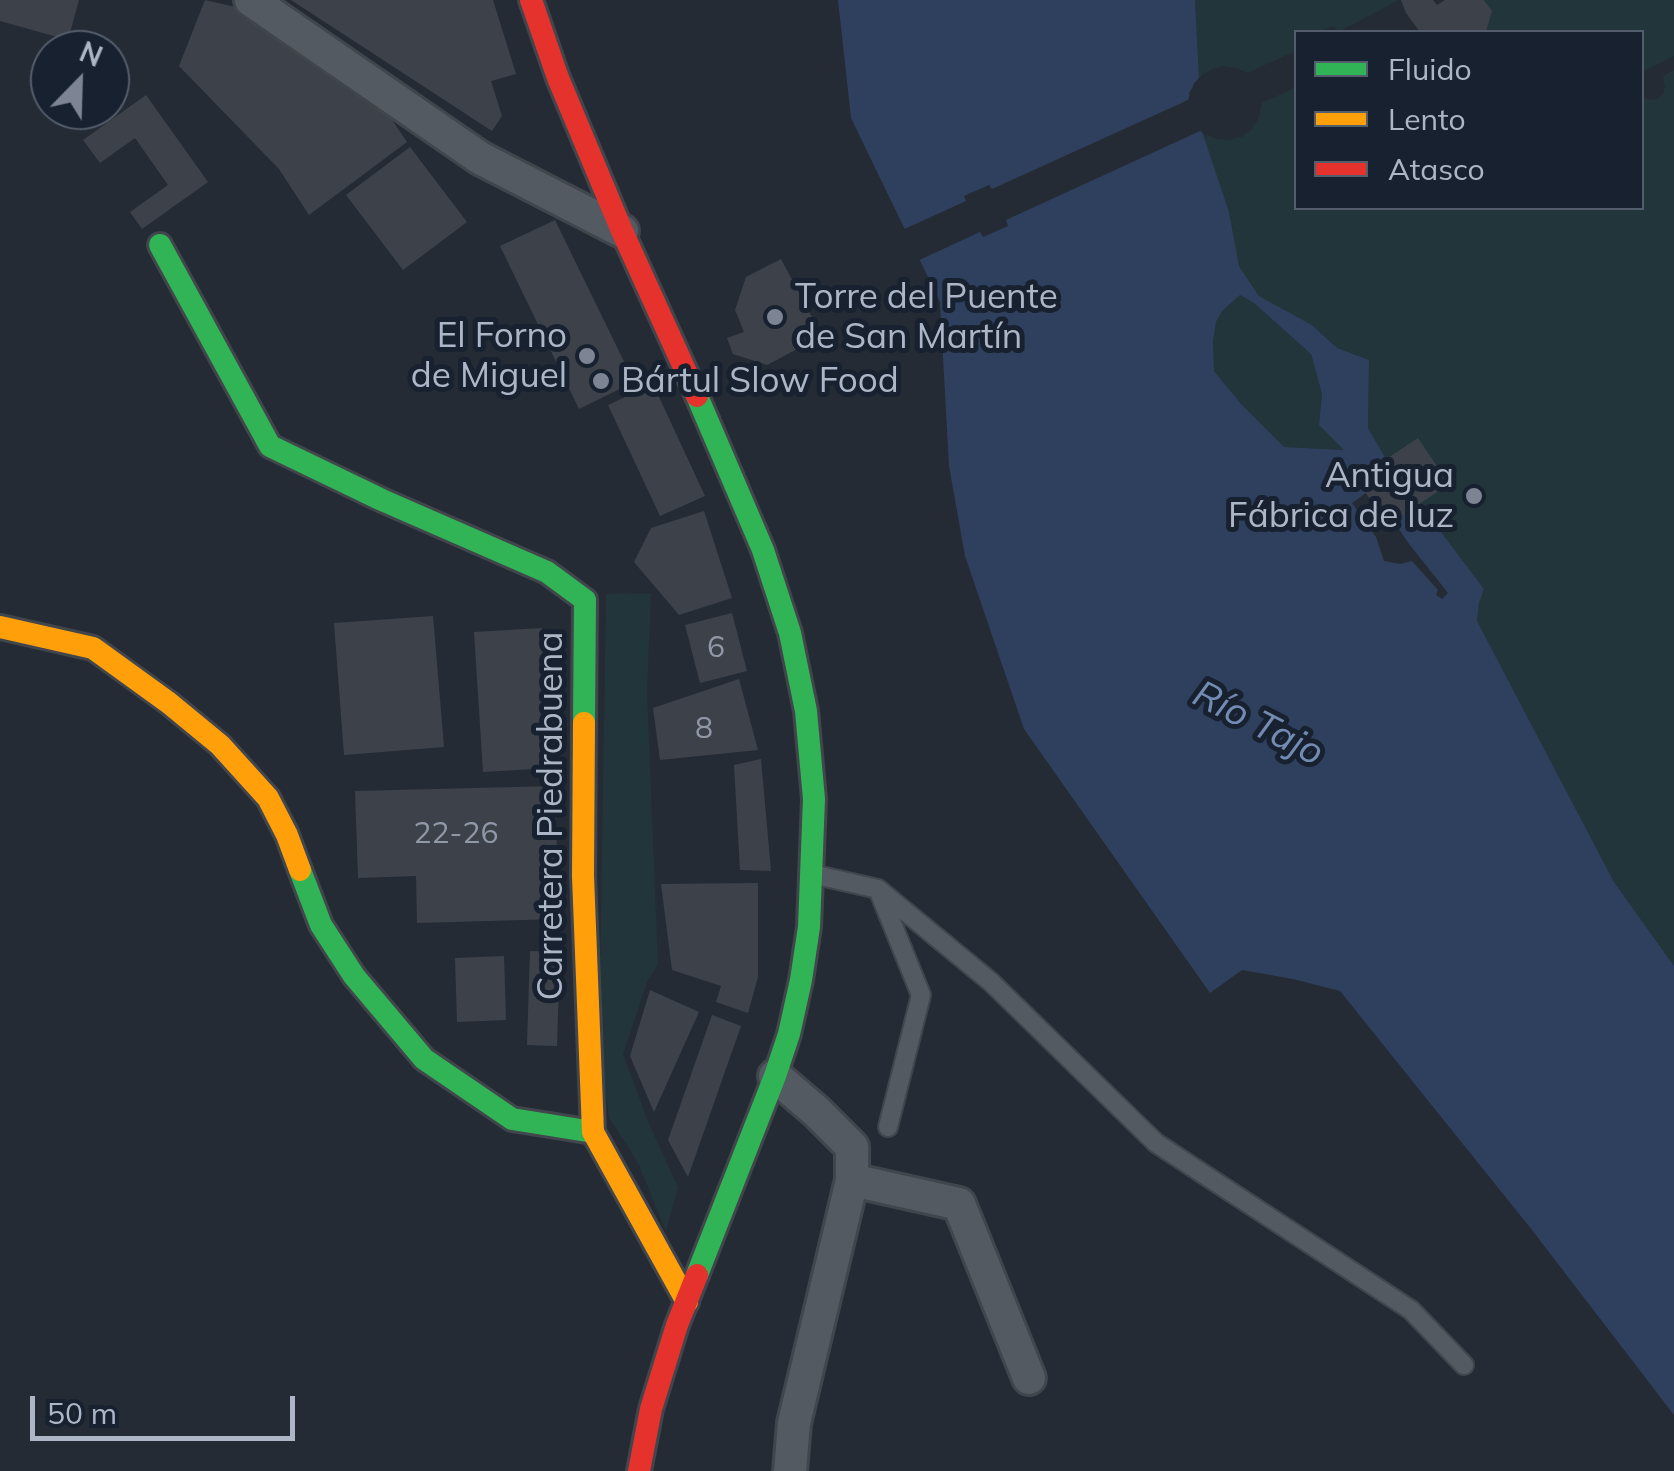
<!DOCTYPE html>
<html>
<head>
<meta charset="utf-8">
<style>
	body { margin:0 }
	#map { position:relative; width:1674px; height:1471px; overflow:hidden; background:#252b34; font-family:Mulish,sans-serif }
	canvas { display:block }
	.legend { position:absolute; left:1294px; top:30px; width:350px; height:180px; box-sizing:border-box; background:#18212f; border:2px solid #545d6c; margin:0; padding:12px 18px; list-style:none; font-size:30px; color:#adb6c7 }
	.legend li { display:flex; align-items:center; gap:20px; height:50px }
	.legend b { width:50px; border:2px solid #545d6c }
	.north { position:absolute; left:30px; top:30px; width:100px; height:100px; box-sizing:border-box; background:#18212f; border:2px solid #545d6c; border-radius:50%; rotate:23deg; font-size:28px; font-weight:700; line-height:40px; text-align:center; color:#adb6c7 }
	.north::after { content:''; display:block; margin:auto; width:35px; height:45px; background:#7d8594; clip-path:polygon(50% 0,100% 100%,50% 72%,0 100%) }
	.scale { position:absolute; left:30px; top:1396px; width:265px; height:45px; box-sizing:border-box; border:5px solid #adb6c7; border-top:0; padding-left:12px; font-size:30px; line-height:35px; white-space:nowrap; color:#adb6c7; -webkit-text-stroke:8px #18212f; paint-order:stroke }
</style>
</head>
<body>
<div id="map">
<canvas width="1674" height="1471"></canvas>
<ul class="legend">
<li><b style="height:12px;background:#30b455"></b>Fluido</li>
<li><b style="height:12px;background:#ff9f0a"></b>Lento</li>
<li><b style="height:12px;background:#e5322d"></b>Atasco</li>
</ul>
<div class="north">N</div>
<div class="scale">50 m</div>
</div>
<script>
const g = document.querySelector('canvas').getContext('2d');
g.lineJoin = 'round';
function fill(path, color) { g.fillStyle = color; g.fill(path, 'evenodd'); }
const toPath = rows => new Path2D(rows.map(r => 'M' + r).join(''));
function trace(path, color, width, dash) { g.strokeStyle = color; g.lineWidth = width; g.lineCap = dash ? 'butt' : 'round'; g.setLineDash(dash || []); g.stroke(path); }
function label(font, color, halo, rows, align = 'center') {
  g.font = font + ' Mulish,sans-serif'; g.lineWidth = 10; g.setLineDash([]); g.textBaseline = 'middle'; g.strokeStyle = halo; g.fillStyle = color; for (const [text, x, y, turn = 0] of rows) {
    g.save(); g.translate(x, y); g.rotate((+turn || 0) * Math.PI / 180); g.textAlign = isNaN(turn) ? turn : align; if (halo) g.strokeText(text, 0, 0); g.fillText(text, 0, 0); g.restore();
  }
}
fill(toPath([
	[1195,0,1399,0,1338,32,1334,26,1318,32,1296,32,1296,51,1247,73,1236,68,1223,66,1212,69,1199,78],
	[1484,0,1674,0,1674,56,1642,72,1642,32,1486,32,1492,11],
	[1674,70,1674,966,1614,882,1477,621,1479,603,1484,589,1386,459,1368,428,1369,360,1337,348,1312,325,1259,296,1239,266,1229,212,1200,131,1216,139,1228,140,1241,137,1251,130,1258,120,1262,103,1296,87,1296,208,1642,208,1642,97,1651,100,1657,99,1663,94,1665,87,1663,76],
	[1240,295,1254,303,1311,354,1322,394,1319,425,1345,450,1284,447,1241,404,1214,371,1213,341,1216,322,1222,311],
	[651,593,647,693,658,964,647,982,623,1054,649,1124,678,1187,666,1231,638,1163,609,1117,599,1044,606,594]
]), '#22353a');
fill(toPath([
	[838,0,1195,0,1199,78,1189,93,1229,212,1239,266,1259,296,1312,325,1337,348,1369,360,1368,428,1386,459,1484,589,1479,603,1477,621,1614,882,1674,966,1674,1415,1532,1230,1340,991,1293,979,1242,970,1210,993,1024,729,965,556,949,466,940,302,851,118],
	[1240,295,1254,303,1311,354,1322,394,1319,425,1344,450,1284,447,1241,404,1214,371,1213,341,1216,322,1222,311],
	[1363,475,1409,544,1448,593,1442,599,1436,595,1438,590,1412,561,1400,564,1384,561,1376,537,1352,503,1366,493]
]), '#2e405d');
fill(toPath([
	[1204,73,1203,79,1193,99,1207,136,1200,131,1006,220,1008,226,983,237,980,232,915,262,900,231,966,201,964,196,989,185,992,189,1188,100,1194,83]
]), '#252b34');
fill(toPath([
	[0,0,79,0,68,40,0,21],
	[205,0,248,10,388,114,407,142,309,215,279,169,179,66],
	[291,0,493,0,516,74,491,81,502,116,492,131],
	[1401,0,1433,0,1437,5,1445,0,1484,0,1492,11,1486,32,1420,32,1406,13],
	[146,95,208,182,142,229,130,212,168,185,135,138,100,163,83,140],
	[410,147,467,222,403,270,346,195],
	[555,220,634,382,579,409,500,246],
	[781,259,822,336,767,365,733,354,727,338,744,332,735,310,746,277],
	[653,384,705,496,660,516,608,405],
	[1418,438,1449,484,1388,525,1356,479],
	[704,511,732,598,679,615,634,562,651,528],
	[732,613,747,671,700,683,685,625],
	[433,616,444,747,344,755,334,623],
	[542,628,550,768,483,772,474,632],
	[739,679,758,750,660,760,653,708],
	[761,759,771,871,740,870,734,765],
	[555,786,559,919,417,923,416,876,358,878,355,791],
	[758,883,758,977,748,1013,716,1002,721,986,672,970,661,884],
	[530,951,560,952,557,1046,527,1045],
	[504,956,506,1020,457,1022,455,958],
	[650,990,699,1012,654,1112,630,1056],
	[712,1015,741,1026,688,1177,668,1140]
]), '#3d424a');
const lane = toPath([
	[812,874,878,889,991,982,1156,1143,1411,1310,1464,1365],
	[880,894,921,995,888,1127]
]);
const street = toPath([
	[251,0,480,158,622,231],
	[775,1076,817,1112,852,1147,852,1180,794,1423,790,1471],
	[852,1180,959,1204,1029,1378]
]);
const fast = toPath([
	[160,245,270,446,382,500,547,572,585,600,584,723],
	[697,396,763,550,790,633,806,711,814,799,809,927,801,980,789,1034,775,1076,697,1275],
	[300,870,321,925,354,976,424,1059,512,1119,593,1132]
]);
const slow = toPath([
	[0,627,93,648,169,703,220,745,268,798,287,835,300,870],
	[584,723,583,876,593,1132,687,1302]
]);
const jam = toPath([
	[531,0,558,78,622,231,697,396],
	[639,1471,651,1409,677,1325,697,1275]
]);
trace(lane, '#41454c', 22);
trace(street, '#41454c', 38);
trace(fast, '#41454c', 28);
trace(slow, '#41454c', 28);
trace(jam, '#41454c', 28);
trace(lane, '#545a62', 18);
trace(street, '#545a62', 32);
trace(fast, '#30b455', 22);
trace(slow, '#ff9f0a', 22);
trace(jam, '#e5322d', 22);
for (const [x, y, r, color] of [
	[775,317,10,"#7d8594"],
	[587,356,10,"#7d8594"],
	[601,381,10,"#7d8594"],
	[1474,496,10,"#7d8594"]
]) { const dot = new Path2D(); dot.arc(x, y, r, 0, 2 * Math.PI); g.fillStyle = color; g.fill(dot); trace(dot, '#18212f', 4); }
label('30px', '#9199a8', null, [
	["6",716,648],
	["8",704,729],
	["22-26",456,834]
]);
label('35px', '#adb6c7', '#18212f', [
	["Torre del Puente",795,297],
	["de San Martín",795,337],
	["El Forno",567,336,"right"],
	["de Miguel",567,376,"right"],
	["Bártul Slow Food",621,381],
	["Antigua",1454,476,"right"],
	["Fábrica de luz",1454,516,"right"]
], 'left');
label('35px', '#adb6c7', '#18212f', [
	["Carretera Piedrabuena",551,816,-90]
]);
label('italic 38px', '#738bb2', '#18212f', [
	["Río Tajo",1258,724,27]
]);
</script>
</body>
</html>
